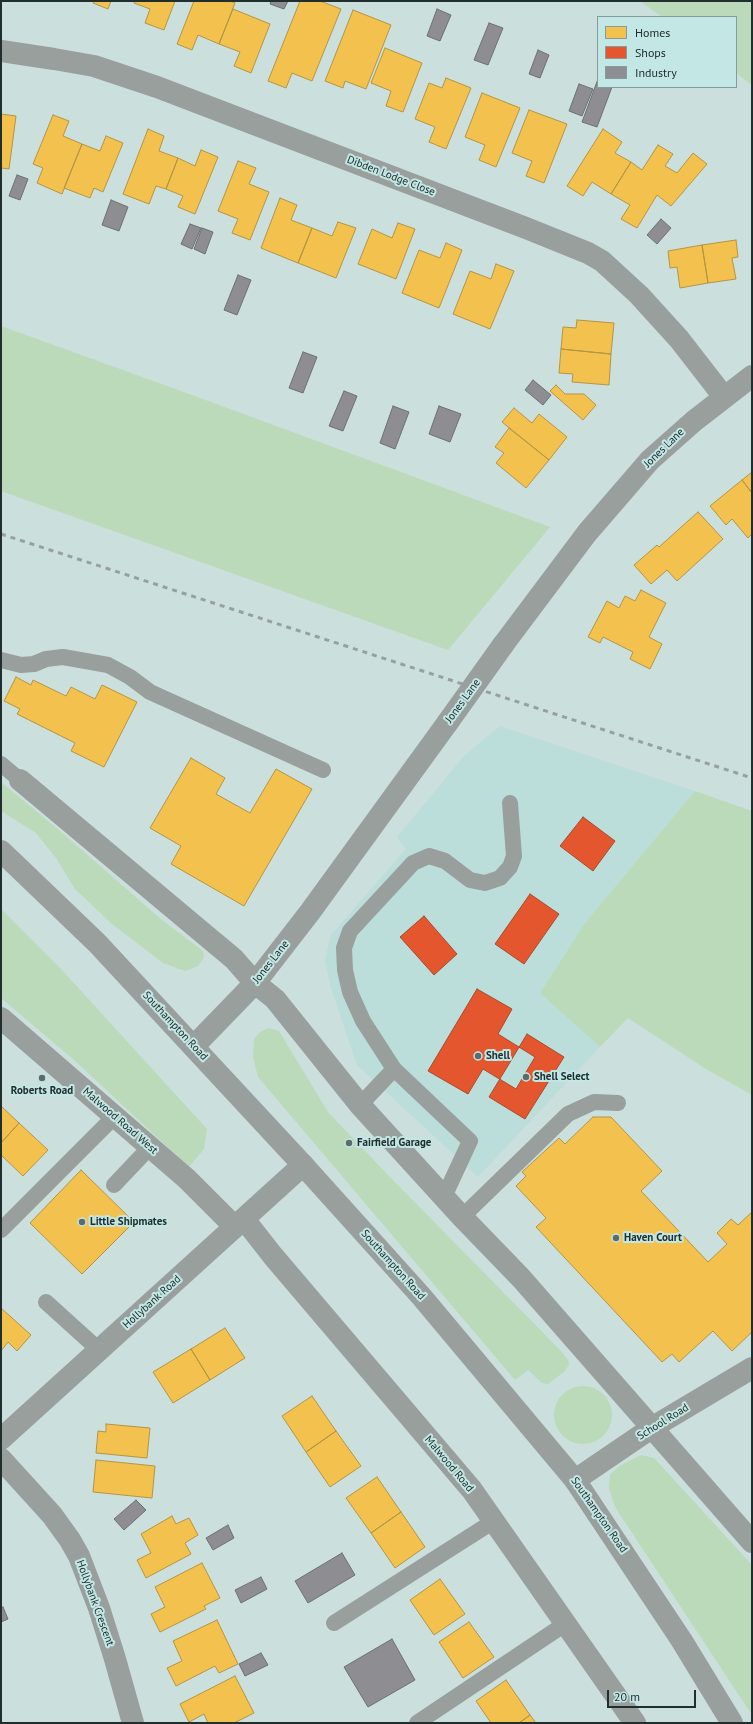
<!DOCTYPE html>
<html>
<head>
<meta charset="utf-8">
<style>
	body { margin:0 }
	#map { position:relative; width:753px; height:1724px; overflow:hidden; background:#cbdfdd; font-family:"PT Sans",sans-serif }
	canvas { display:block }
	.frame { position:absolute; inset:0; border:2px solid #202e2d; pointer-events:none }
	.legend { position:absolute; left:597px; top:16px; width:140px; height:72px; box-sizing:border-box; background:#c3e7e4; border:1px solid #829d9b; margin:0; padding:5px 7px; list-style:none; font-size:12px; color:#202e2d }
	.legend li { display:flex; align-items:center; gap:8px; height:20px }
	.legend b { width:20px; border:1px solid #829d9b }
	.scale { position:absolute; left:607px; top:1690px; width:89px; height:18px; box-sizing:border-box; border:2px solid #202e2d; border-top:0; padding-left:5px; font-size:12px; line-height:14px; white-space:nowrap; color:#202e2d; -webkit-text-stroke:3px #c3e7e4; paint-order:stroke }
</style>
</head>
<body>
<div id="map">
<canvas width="753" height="1724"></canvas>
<div class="frame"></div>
<ul class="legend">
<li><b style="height:11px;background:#f2c14e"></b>Homes</li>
<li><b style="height:11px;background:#e4572e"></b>Shops</li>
<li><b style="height:11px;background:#8d8d92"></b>Industry</li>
</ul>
<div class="scale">20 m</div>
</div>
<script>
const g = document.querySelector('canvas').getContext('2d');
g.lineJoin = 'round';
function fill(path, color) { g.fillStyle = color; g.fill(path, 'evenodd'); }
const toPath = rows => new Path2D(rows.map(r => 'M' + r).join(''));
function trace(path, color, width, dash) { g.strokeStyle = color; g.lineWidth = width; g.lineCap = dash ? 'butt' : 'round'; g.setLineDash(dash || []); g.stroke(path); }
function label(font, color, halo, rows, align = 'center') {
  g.font = font + ' "PT Sans",sans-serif'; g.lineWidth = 4; g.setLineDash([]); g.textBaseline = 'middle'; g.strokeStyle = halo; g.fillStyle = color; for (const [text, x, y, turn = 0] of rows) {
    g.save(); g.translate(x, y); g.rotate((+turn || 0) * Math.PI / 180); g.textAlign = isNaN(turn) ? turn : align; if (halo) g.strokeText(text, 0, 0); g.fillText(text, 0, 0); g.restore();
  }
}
fill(toPath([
	[500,726,695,791,585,923,540,993,600,1047,478,1177,357,1065,330,985,325,960,331,935,406,849,397,837,464,756]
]), '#bbdedb');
fill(toPath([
	[640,1,752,1,752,85,736,73,736,17,662,17],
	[1,326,192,395,550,527,448,650,1,491],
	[1,782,60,831,162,920,203,951,204,957,198,966,185,971,163,963,112,924,75,889,56,858,36,833,1,811],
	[695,791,752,811,752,1095,706,1069,628,1018,600,1047,540,993,585,923],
	[1,909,61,969,207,1129,204,1149,189,1167,73,1059,1,998],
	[268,1028,279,1031,328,1112,387,1174,561,1351,568,1360,569,1364,565,1371,548,1384,542,1383,528,1370,515,1380,258,1077,253,1057,254,1039,260,1032],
	'554 1415a29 29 0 1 1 58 0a29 29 0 1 1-58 0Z',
	[641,1455,654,1458,752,1565,752,1715,615,1507,609,1488,610,1474,621,1465]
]), '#badaba');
const homes = toPath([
	[94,1,111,1,108,9,93,3,94,1],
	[135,1,175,1,164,30,145,23,150,9,134,3,135,1],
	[194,1,230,1,235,3,219,44,198,35,192,50,177,44,194,1],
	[300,1,320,1,341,9,312,81,292,73,286,88,268,81,300,1],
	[233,9,270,24,251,73,234,66,240,52,219,44,233,9],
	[353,10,391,25,366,89,345,81,343,88,325,81,353,10],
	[385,48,422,63,403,112,386,106,391,91,371,83,385,48],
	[446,78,471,88,446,149,429,142,435,127,415,119,429,83,442,88,446,78],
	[482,93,520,108,496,167,479,160,485,145,465,137,482,93],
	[529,110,567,124,544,183,526,176,532,161,512,153,529,110],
	[1,114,16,116,9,169,1,168,1,114],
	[53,115,69,121,63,136,82,144,62,194,37,183,43,168,33,164,53,115],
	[148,129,164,136,159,151,178,158,166,189,156,186,149,204,123,194,148,129],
	[603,129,622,142,615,153,631,162,611,194,592,182,583,196,567,186,603,129],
	[106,136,123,143,103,192,94,188,90,198,64,188,82,144,100,151,106,136],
	[658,145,673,154,665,166,677,173,693,153,707,164,671,206,657,195,637,228,621,219,630,205,611,194,631,162,642,170,658,145],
	[201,150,218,157,195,214,178,207,183,196,166,189,178,158,195,166,201,150],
	[238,161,256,168,249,184,269,192,250,240,232,233,238,219,218,211,238,161],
	[280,198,297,205,291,220,312,228,298,263,261,248,280,198],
	[338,222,356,228,336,278,298,263,312,228,332,236,338,222],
	[398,223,415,229,396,279,358,264,372,229,392,238,398,223],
	[736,240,738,257,732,258,736,279,708,283,702,245,736,240],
	[446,243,462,250,439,308,402,293,419,250,440,258,446,243],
	[702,245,708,283,680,288,677,267,670,268,668,251,702,245],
	[496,264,514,271,490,329,453,314,470,271,491,279,496,264],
	[577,320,614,323,611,354,561,349,563,327,576,328,577,320],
	[561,349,611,354,609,385,572,382,573,374,559,373,561,349],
	[556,385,565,394,584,394,596,405,583,420,550,391,556,385],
	[514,408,532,423,539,414,567,437,549,460,502,422,514,408],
	[509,428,549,460,526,488,496,463,504,453,495,447,509,428],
	[752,472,752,493,742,480,752,472],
	[742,480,752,493,752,534,748,538,732,519,726,525,710,506,742,480],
	[698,512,723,539,677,581,667,570,651,584,634,565,657,545,659,547,698,512],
	[641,590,666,603,649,637,662,644,650,669,630,659,633,652,603,637,600,643,588,637,607,601,619,608,625,596,635,601,641,590],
	[16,677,31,685,33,680,66,696,71,687,95,699,102,685,137,702,104,767,71,751,75,743,17,714,20,709,4,701,16,677],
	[191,758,225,778,216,794,250,813,276,769,312,789,244,906,171,864,181,846,150,828,191,758],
	[1,1106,19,1123,1,1143,1,1106],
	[593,1117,611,1117,662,1171,641,1191,708,1262,727,1244,717,1233,731,1219,738,1225,752,1212,752,1332,732,1351,713,1331,679,1362,672,1354,662,1362,536,1227,546,1218,516,1186,526,1176,522,1172,559,1138,565,1144,593,1117],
	[19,1123,48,1150,23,1176,1,1155,1,1143,19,1123],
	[81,1170,134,1222,82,1274,30,1223,81,1170],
	[1,1308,31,1335,17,1351,8,1342,1,1351,1,1308],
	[225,1328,245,1358,210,1380,191,1349,225,1328],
	[191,1349,210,1380,173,1403,153,1372,191,1349],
	[312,1396,336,1431,306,1452,282,1416,312,1396],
	[106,1424,150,1428,147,1458,96,1453,98,1431,106,1432,106,1424],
	[336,1431,361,1466,330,1487,306,1452,336,1431],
	[96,1460,155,1466,152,1498,93,1492,96,1460],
	[377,1477,401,1512,371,1533,346,1498,377,1477],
	[401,1512,425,1547,395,1568,371,1533,401,1512],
	[172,1516,176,1524,189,1518,198,1535,185,1543,191,1554,146,1578,137,1560,151,1553,141,1534,172,1516],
	[202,1563,220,1598,204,1606,206,1609,160,1632,151,1614,165,1607,155,1587,202,1563],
	[440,1579,465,1614,434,1635,410,1600,440,1579],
	[217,1620,238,1664,219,1673,215,1666,176,1686,167,1668,182,1661,173,1641,217,1620],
	[469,1622,494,1657,463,1678,439,1642,469,1622],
	[235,1676,254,1713,234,1723,208,1723,204,1714,189,1722,180,1704,235,1676],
	[506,1680,530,1715,519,1723,491,1723,476,1701,506,1680],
	[530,1715,536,1723,519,1723,530,1715]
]);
fill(homes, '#f2c14e');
trace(homes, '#b39544', 1);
const shops = toPath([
	[583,817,615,841,593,871,560,846,583,817],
	[530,894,559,914,524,964,495,944,530,894],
	[424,916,457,954,434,975,400,937,424,916],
	[477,989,512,1009,498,1034,535,1057,516,1089,483,1069,468,1094,428,1071,477,989],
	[527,1034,564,1057,525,1119,489,1097,527,1034]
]);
fill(shops, '#e4572e');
trace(shops, '#a94b2e', 1);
const industry = toPath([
	[271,1,288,1,284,9,270,4,271,1],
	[437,9,451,15,440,41,427,36,437,9],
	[489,23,503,28,488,65,474,60,489,23],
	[538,50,549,55,540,78,529,74,538,50],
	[598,79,598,87,612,87,597,127,582,122,598,79],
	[579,84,593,89,582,116,569,111,579,84],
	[17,175,28,179,20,200,9,196,17,175],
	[111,200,128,207,119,231,102,225,111,200],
	[661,219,671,228,657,244,647,235,661,219],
	[190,224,201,228,192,249,181,244,190,224],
	[202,228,213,232,205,254,194,249,202,228],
	[238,275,251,280,237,315,224,310,238,275],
	[303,352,317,357,303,393,289,388,303,352],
	[533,380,551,395,543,405,525,390,533,380],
	[344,391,357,396,343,431,329,426,344,391],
	[393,406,409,412,395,449,380,443,393,406],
	[439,406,461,414,450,442,429,434,439,406],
	[136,1500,146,1510,124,1530,114,1519,136,1500],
	[228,1525,234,1538,213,1550,206,1538,228,1525],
	[342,1553,355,1575,308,1603,295,1581,342,1553],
	[261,1577,267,1589,241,1603,235,1590,261,1577],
	[3,1607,8,1619,1,1622,1,1608,3,1607],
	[392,1639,415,1680,368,1707,344,1667,392,1639],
	[261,1653,268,1665,245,1676,239,1664,261,1653]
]);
fill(industry, '#8d8d92');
trace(industry, '#6c7074', 1);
trace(toPath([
	[1,660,21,665,34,664,46,659,63,657,108,665,130,677,150,692,323,770],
	[1,764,20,780],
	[394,1069,363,1021,350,992,345,970,344,948,350,931,413,863,429,856,445,861,470,880,485,883,500,878,510,867,514,856,510,803],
	[360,1105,394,1069,470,1141,444,1197],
	[114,1185,150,1147],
	[462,1217,568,1114,594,1102,618,1103],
	[1,1230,115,1116],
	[46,1302,99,1350],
	[334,1623,494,1521],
	[417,1723,565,1624]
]), '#999f9d', 16);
trace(toPath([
	[1,51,54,59,94,66,157,87,526,228,588,253,602,261,639,295,679,339,724,397],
	[20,780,234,959,255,983,275,999,360,1105,462,1217,521,1278,752,1542],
	[1,1018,187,1179,235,1227],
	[244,1219,273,1256,472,1490,635,1723],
	[1,1439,303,1165],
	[1,1459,52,1515,70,1540,79,1556,99,1608,115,1659,133,1723],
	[575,1480,653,1427,752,1368]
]), '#999f9d', 22);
trace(toPath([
	[503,645,587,533,650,460,694,421,752,376],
	[1,851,97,943,303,1165,421,1296,575,1480,682,1641,732,1723],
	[194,1046,255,983,310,912,448,722]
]), '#999f9d', 22);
trace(toPath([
	[1,534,752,778]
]), '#97a09f', 3, [5, 5]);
trace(toPath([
	[448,722,503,645]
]), '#999f9d', 22);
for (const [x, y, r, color] of [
	[478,1056,4,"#5c6c6b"],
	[526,1077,4,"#5c6c6b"],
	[42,1078,4,"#5c6c6b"],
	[349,1143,4,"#5c6c6b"],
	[82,1222,4,"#5c6c6b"],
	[616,1238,4,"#5c6c6b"]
]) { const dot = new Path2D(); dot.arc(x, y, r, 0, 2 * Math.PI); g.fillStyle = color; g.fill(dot); trace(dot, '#c3e7e4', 1.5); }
label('11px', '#202e2d', '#c3e7e4', [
	["Dibden Lodge Close",391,176,21],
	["Jones Lane",664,448,-44],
	["Jones Lane",463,701,-54],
	["Jones Lane",271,962,-52],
	["Southampton Road",175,1026,47],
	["Malwood Road West",120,1121,41],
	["Southampton Road",393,1265,48],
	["Hollybank Road",152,1302,-42],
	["School Road",663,1422,-32],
	["Malwood Road",449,1464,50],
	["Southampton Road",599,1515,55],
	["Hollybank Crescent",95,1603,70]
]);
label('bold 11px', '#202e2d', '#c3e7e4', [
	["Shell",486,1056],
	["Shell Select",534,1077],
	["Roberts Road",42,1091,"center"],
	["Fairfield Garage",357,1143],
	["Little Shipmates",90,1222],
	["Haven Court",624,1238]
], 'left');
</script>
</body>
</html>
